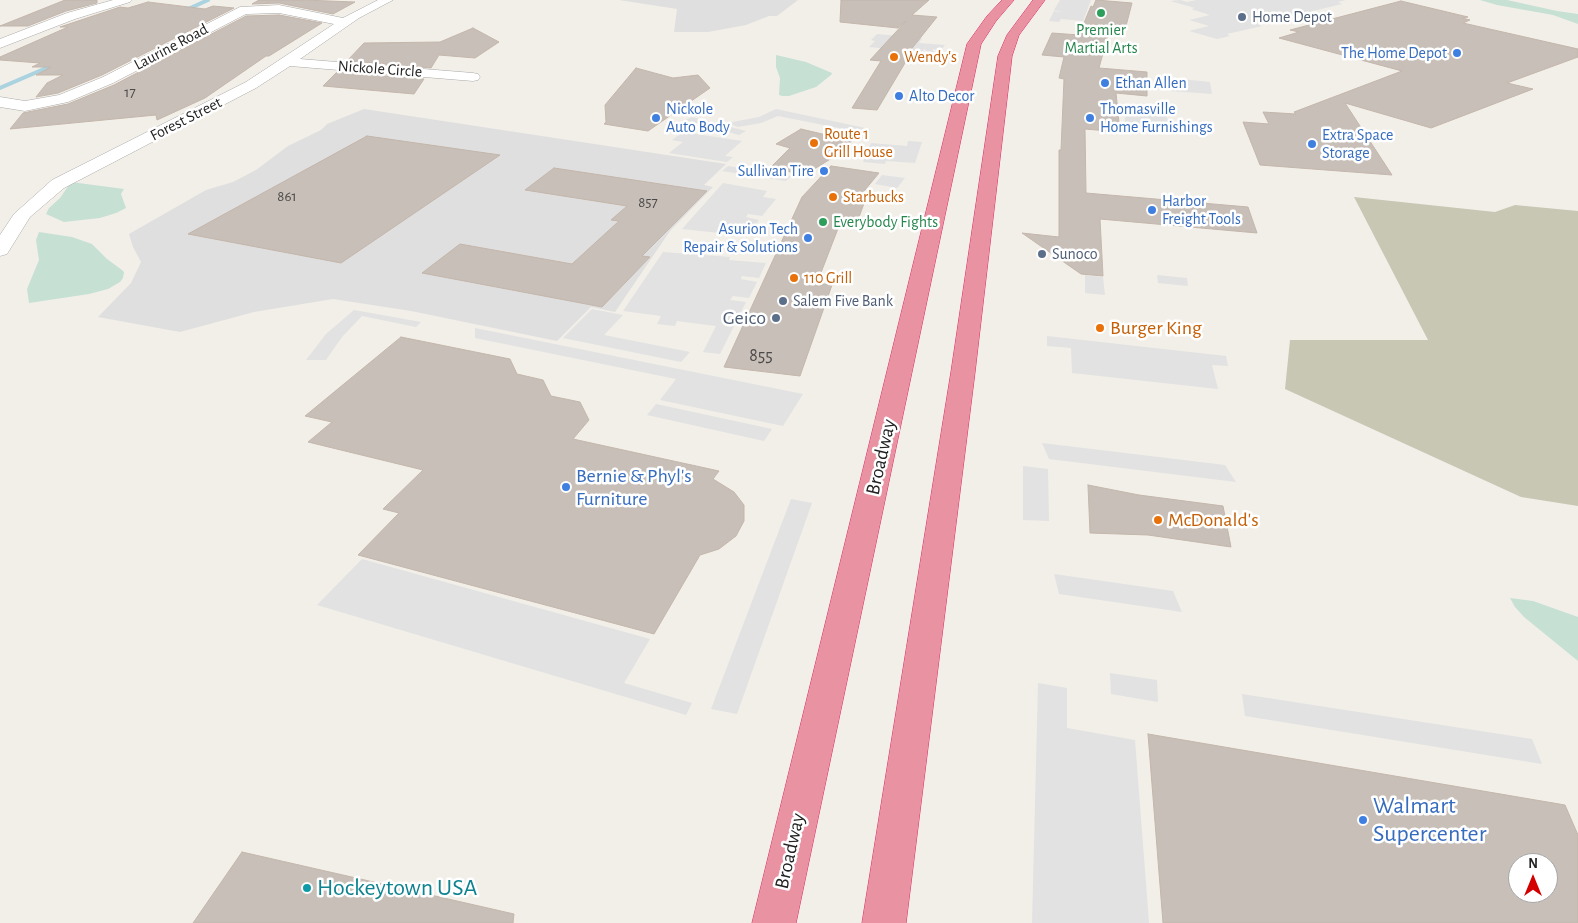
<!DOCTYPE html>
<html>
<head>
<meta charset="utf-8">
<style>
	body { margin:0 }
	#map { position:relative; width:1578px; height:923px; overflow:hidden; background:#f2efe9; font-family:"Alegreya Sans",sans-serif }
	canvas { display:block }
	.north { position:absolute; left:1508px; top:853px; width:50px; height:50px; box-sizing:border-box; background:#fff; border:1px solid #a7a7a7; border-radius:50%; rotate:0deg; font-size:14px; font-weight:700; line-height:20px; text-align:center; color:#222 }
	.north::after { content:''; display:block; margin:auto; width:18px; height:22px; background:#d40000; clip-path:polygon(50% 0,100% 100%,50% 72%,0 100%) }
</style>
</head>
<body>
<div id="map">
<canvas width="1578" height="923"></canvas>
<div class="north">N</div>
</div>
<script>
const g = document.querySelector('canvas').getContext('2d');
g.lineJoin = 'round';
function fill(path, color) { g.fillStyle = color; g.fill(path, 'evenodd'); }
const toPath = rows => new Path2D(rows.map(r => 'M' + r).join(''));
function trace(path, color, width, dash) { g.strokeStyle = color; g.lineWidth = width; g.lineCap = dash ? 'butt' : 'round'; g.setLineDash(dash || []); g.stroke(path); }
function label(font, color, halo, rows, align = 'center') {
  g.font = font + ' "Alegreya Sans",sans-serif'; g.lineWidth = 5; g.setLineDash([]); g.textBaseline = 'middle'; g.strokeStyle = halo; g.fillStyle = color; for (const [text, x, y, turn = 0] of rows) {
    g.save(); g.translate(x, y); g.rotate((+turn || 0) * Math.PI / 180); g.textAlign = isNaN(turn) ? turn : align; if (halo) g.strokeText(text, 0, 0); g.fillText(text, 0, 0); g.restore();
  }
}
fill(toPath([
	[619,0,798,0,777,16,769,16,746,25,708,32,674,32,677,9],
	[364,109,726,164,704,185,713,187,670,231,615,312,591,307,557,341,411,311,333,299,254,312,180,332,98,317,131,283,141,262,133,247,129,234,206,190,233,182,256,170,288,146,321,130,327,124]
]), '#e0dfdf');
fill(toPath([
	[1354,197,1495,212,1515,205,1578,211,1578,506,1521,497,1285,389,1290,340,1428,340]
]), '#c7c7b4');
fill(toPath([
	[1480,0,1507,0,1557,11,1578,14,1578,24,1553,15,1497,5],
	[776,55,806,62,832,73,831,75,816,87,789,96,782,96,779,95,780,78,776,67],
	[71,182,124,189,121,194,126,208,116,213,100,218,64,222,46,214,49,208,60,198],
	[39,232,72,237,92,244,107,259,122,270,124,272,123,278,120,282,108,289,89,294,29,303,27,289,39,260,36,240],
	[1510,598,1533,601,1578,617,1578,661,1524,617,1515,607]
]), '#c6e0d4');
fill(toPath([
	[1060,0,1091,0,1083,21,1061,19,1059,22,1049,21,1054,11,1063,12,1054,10],
	[1180,0,1187,2,1197,0,1346,0,1338,2,1342,4,1258,24,1262,26,1227,34,1230,36,1217,39,1189,31,1209,26,1189,20,1210,15,1191,9,1195,8,1170,1],
	[877,34,922,38,919,43,945,45,941,50,932,49,934,52,928,52,924,49,922,52,869,47,875,41,871,40],
	[1171,78,1210,82,1212,94,1172,91],
	[1124,108,1166,110,1169,129,1154,128,1153,124,1125,122],
	[776,109,870,129,869,134,778,116,761,123,738,127,727,123,759,117],
	[692,117,746,131,739,135,685,120],
	[683,132,742,141,725,156,733,157,727,162,669,153,683,142,672,140],
	[908,141,922,142,915,163,886,161,885,164,863,162,871,143,907,146],
	[728,166,791,176,786,181,722,171],
	[882,175,905,178,897,188,875,184],
	[723,183,767,191,763,197,776,199,762,216,748,214,746,217,759,220,747,236,682,229],
	[663,252,730,257,729,260,766,263,759,278,742,276,741,279,757,282,749,298,733,296,730,300,746,302,720,354,703,352,716,326,677,321,675,326,657,324,661,316,623,311],
	[1085,275,1103,277,1105,295,1085,293],
	[1157,275,1187,278,1188,286,1158,283],
	[592,309,623,315,604,335,690,352,681,362,563,338],
	[354,310,421,322,416,327,362,316,342,337,326,360,306,360,326,334],
	[475,328,803,394,783,426,660,400,676,379,475,338],
	[1047,336,1226,356,1228,366,1212,365,1218,389,1072,373,1071,348,1047,346],
	[656,404,772,429,764,441,647,415],
	[1042,443,1225,465,1236,482,1049,459],
	[1023,466,1048,469,1049,521,1023,520],
	[791,499,812,503,737,714,711,709],
	[362,559,650,639,624,683,692,703,686,715,317,605],
	[1054,574,1173,591,1182,612,1059,594],
	[1110,673,1157,680,1158,702,1111,694],
	[1038,683,1067,688,1067,728,1135,740,1149,923,1032,923],
	[1242,694,1532,739,1542,764,1245,716]
]), '#e2e2e2');
trace(toPath([
	[184,11,208,0],
	[0,88,58,63]
]), '#aad3df', 4);
const building = toPath([
	[65,0,97,0,97,3,66,11,28,26,0,26,65,0],
	[259,0,303,0,355,2,333,14,279,3,252,4,259,0],
	[841,0,929,0,912,15,937,17,909,52,913,53,905,63,877,110,852,108,881,61,870,60,906,21,898,28,840,22,841,0],
	[1096,0,1132,3,1126,26,1111,24,1099,68,1147,72,1147,96,1116,93,1120,132,1085,129,1086,193,1248,207,1257,233,1100,219,1103,276,1081,274,1022,233,1059,237,1059,150,1061,150,1064,79,1059,78,1064,57,1042,55,1052,33,1079,35,1091,6,1093,7,1096,0],
	[1401,1,1468,17,1462,18,1470,20,1463,23,1578,49,1578,57,1507,83,1533,89,1431,128,1345,103,1392,175,1260,165,1243,122,1269,124,1263,112,1296,114,1294,112,1402,71,1279,38,1299,32,1290,30,1401,1],
	[148,2,205,9,213,6,234,8,102,75,58,93,36,97,47,83,63,75,36,75,51,67,32,67,40,63,0,60,0,57,68,27,60,27,120,7,128,8,148,2],
	[279,15,322,23,269,56,266,56,205,98,157,120,156,115,10,129,23,113,68,104,114,85,246,16,279,15],
	[473,28,499,42,475,58,439,55,431,68,347,61,364,43,440,42,473,28],
	[636,68,673,78,698,75,710,88,648,131,604,124,606,122,605,105,636,68],
	[337,72,424,79,414,94,323,86,337,72],
	[801,129,852,141,845,146,850,147,806,174,769,169,790,148,776,144,801,129],
	[367,136,500,155,341,263,188,234,367,136],
	[831,166,879,173,860,196,866,198,855,228,839,226,817,283,832,285,800,376,724,367,802,197,831,166],
	[554,168,707,191,642,256,650,257,602,307,422,273,460,244,572,264,619,221,611,220,627,206,525,190,554,168],
	[401,337,510,359,517,374,543,380,551,396,580,402,589,420,573,439,719,471,713,479,734,492,744,505,744,521,736,536,719,549,700,555,654,634,358,555,399,513,383,509,423,470,308,442,332,422,305,416,401,337],
	[1088,485,1139,495,1223,506,1231,547,1148,535,1090,533,1088,485],
	[1148,734,1565,805,1578,835,1578,923,1163,923,1148,734],
	[1518,863,1548,863,1548,893,1518,893,1518,863],
	[242,852,514,914,513,923,193,923,242,852]
]);
fill(building, '#c7bfb8');
trace(building, '#c4b6ab', 1);
const minor = toPath([
	[113,0,132,0,130,2,75,19,0,48,0,39,67,13,113,0],
	[378,0,393,0,359,18,300,59,473,73,478,74,480,77,478,80,473,81,290,66,256,88,64,188,30,217,7,254,0,256,0,235,14,214,52,180,246,82,334,24,279,13,246,14,113,83,68,102,25,111,0,107,0,97,25,101,59,95,103,77,240,7,279,5,343,18,378,0]
]);
const highway = toPath([
	[1002,0,1014,0,996,21,981,44,796,923,752,923,967,44,987,16,1002,0],
	[1033,0,1045,0,1019,35,1012,56,975,372,906,923,862,923,951,372,998,56,1007,35,1033,0]
]);
trace(minor, '#a9a9a9', 1);
trace(highway, '#dc2a67', 1);
fill(minor, '#fff');
fill(highway, '#e892a2');
for (const [x, y, r, color] of [
	[1101,13,5,"#2e9e5b"],
	[1242,17,5,"#5c6f8a"],
	[1457,53,5,"#3f7fe0"],
	[894,57,5,"#e8710a"],
	[1105,83,5,"#3f7fe0"],
	[899,96,5,"#3f7fe0"],
	[656,118,5,"#3f7fe0"],
	[1090,118,5,"#3f7fe0"],
	[814,143,5,"#e8710a"],
	[1312,144,5,"#3f7fe0"],
	[824,171,5,"#3f7fe0"],
	[833,197,5,"#e8710a"],
	[1152,210,5,"#3f7fe0"],
	[823,222,5,"#2e9e5b"],
	[808,238,5,"#3f7fe0"],
	[1042,254,5,"#5c6f8a"],
	[794,278,5,"#e8710a"],
	[783,301,5,"#5c6f8a"],
	[776,318,5,"#5c6f8a"],
	[1100,328,5,"#e8710a"],
	[566,487,5,"#3f7fe0"],
	[1158,520,5,"#e8710a"],
	[1363,820,5,"#3f7fe0"],
	[307,888,5,"#0f9aa8"]
]) { const dot = new Path2D(); dot.arc(x, y, r, 0, 2 * Math.PI); g.fillStyle = color; g.fill(dot); trace(dot, '#fff', 2); }
label('15px', '#4b4948', null, [
	["17",130,92],
	["861",287,196],
	["857",648,202]
]);
label('16px', '#4e5e75', '#fff', [
	["Home Depot",1252,17],
	["Sunoco",1052,254],
	["Salem Five Bank",793,301]
], 'left');
label('16px', '#27864d', '#fff', [
	["Premier",1101,30],
	["Martial Arts",1101,48],
	["Everybody Fights",833,222,"left"]
]);
label('16px', '#222', '#fff', [
	["Laurine Road",171,47,-28],
	["Nickole Circle",380,69,4],
	["Forest Street",186,119,-27]
]);
label('16px', '#366cbe', '#fff', [
	["The Home Depot",1447,53,"right"],
	["Ethan Allen",1115,83],
	["Alto Decor",909,96],
	["Nickole",666,109],
	["Auto Body",666,127],
	["Thomasville",1100,109],
	["Home Furnishings",1100,127],
	["Extra Space",1322,135],
	["Storage",1322,153],
	["Sullivan Tire",814,171,"right"],
	["Harbor",1162,201],
	["Freight Tools",1162,219],
	["Asurion Tech",798,229,"right"],
	["Repair & Solutions",798,247,"right"]
], 'left');
label('16px', '#c56008', '#fff', [
	["Wendy's",904,57],
	["Route 1",824,134],
	["Grill House",824,152],
	["Starbucks",843,197],
	["110 Grill",804,278]
], 'left');
label('18px', '#4b4948', null, [
	["855",761,356]
]);
label('20px', '#4e5e75', '#fff', [
	["Geico",766,318]
], 'right');
label('20px', '#c56008', '#fff', [
	["Burger King",1110,328],
	["McDonald's",1168,520]
], 'left');
label('20px', '#222', '#fff', [
	["Broadway",881,457,-77],
	["Broadway",790,851,-77]
]);
label('20px', '#366cbe', '#fff', [
	["Bernie & Phyl's",576,476],
	["Furniture",576,499]
], 'left');
label('24px', '#366cbe', '#fff', [
	["Walmart",1373,806],
	["Supercenter",1373,834]
], 'left');
label('24px', '#0d838f', '#fff', [
	["Hockeytown USA",317,888]
], 'left');
</script>
</body>
</html>
